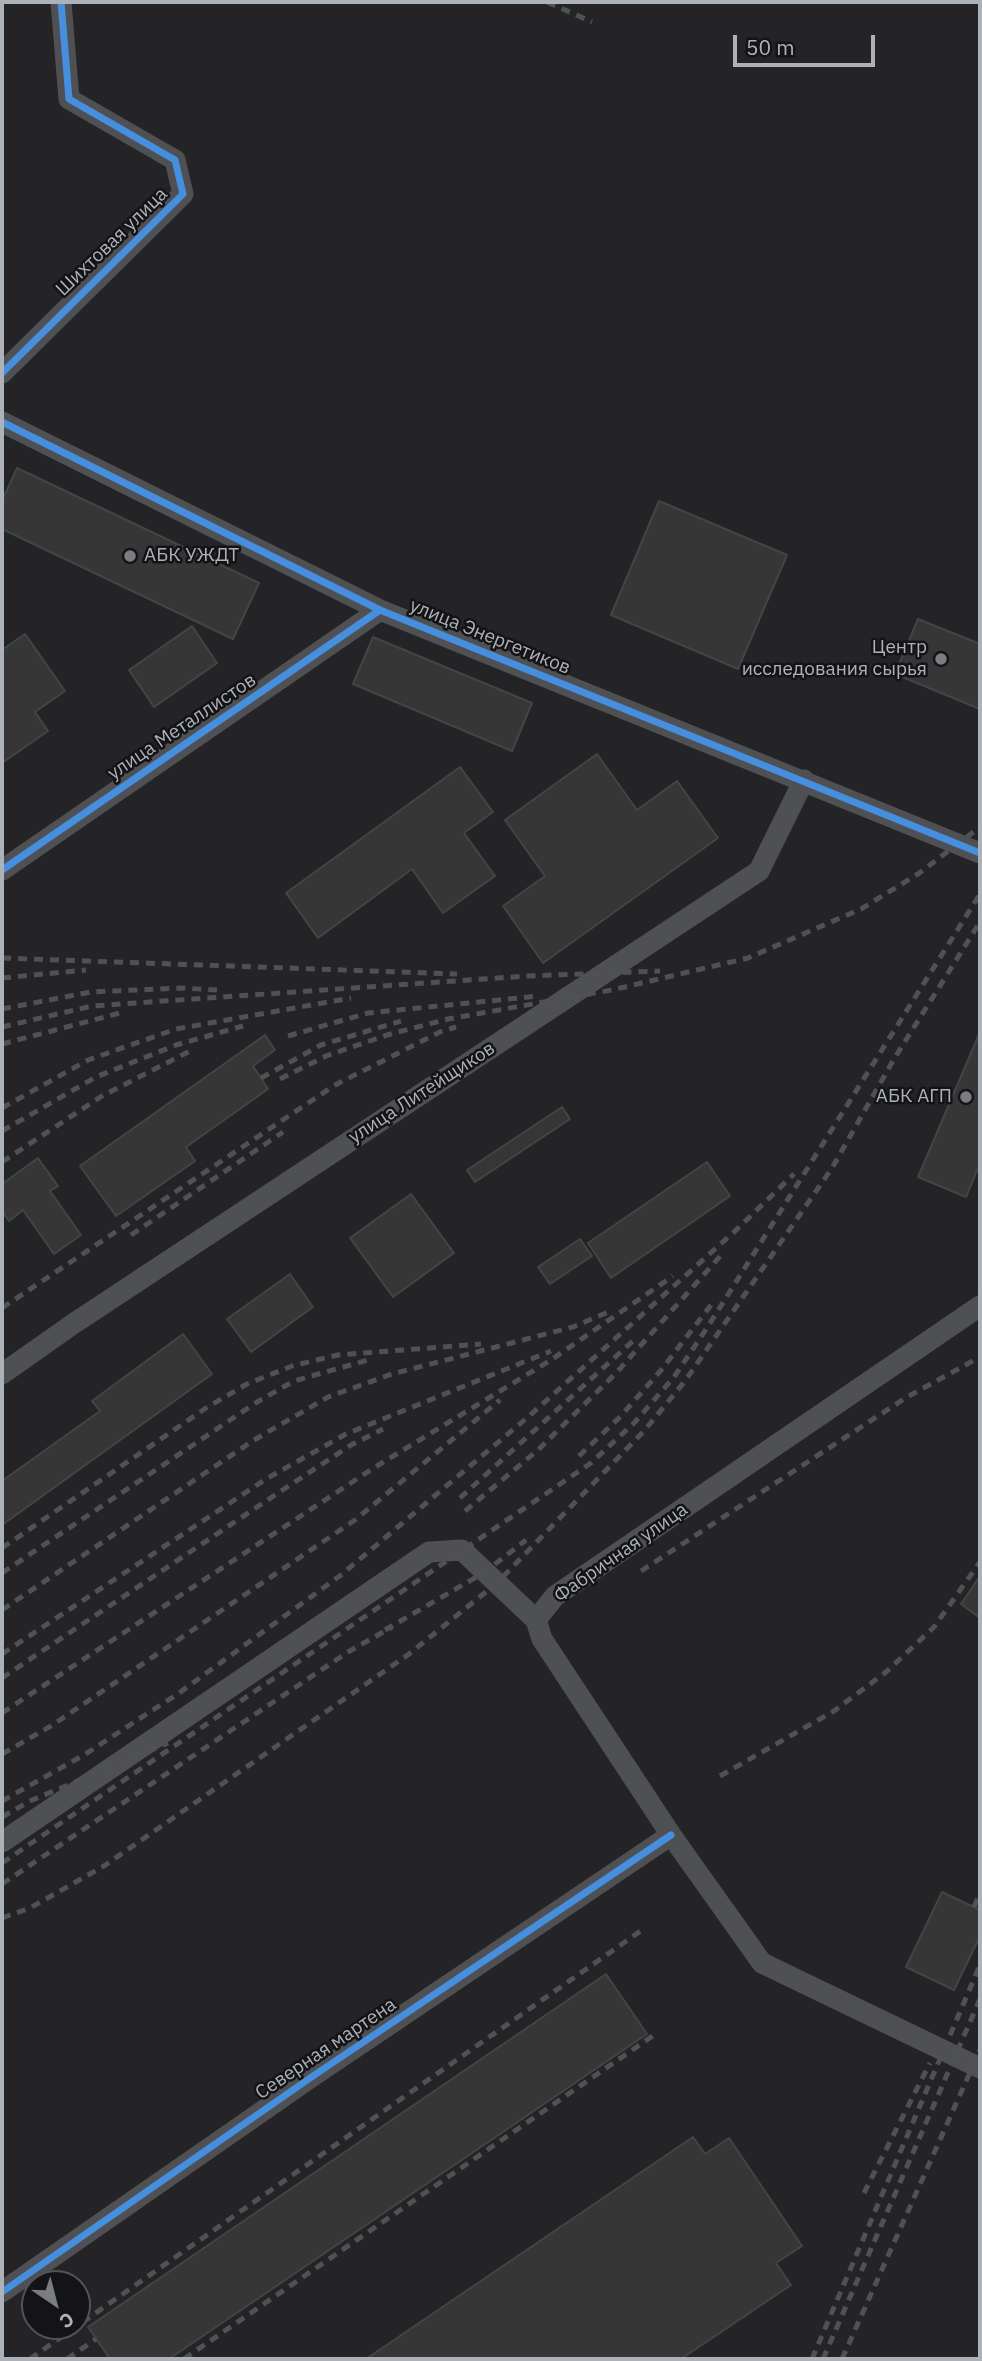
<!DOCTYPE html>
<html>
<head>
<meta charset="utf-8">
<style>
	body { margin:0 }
	#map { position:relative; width:982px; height:2361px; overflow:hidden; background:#1a1a1a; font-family:"IBM Plex Sans",sans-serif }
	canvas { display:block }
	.frame { position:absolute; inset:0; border:4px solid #adb2b9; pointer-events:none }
	.north { position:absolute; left:21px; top:2270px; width:70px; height:70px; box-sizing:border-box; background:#141416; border:2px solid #515357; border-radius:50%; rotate:145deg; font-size:19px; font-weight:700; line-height:28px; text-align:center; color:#adb2b9 }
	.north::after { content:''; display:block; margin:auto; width:24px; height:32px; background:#7a7d81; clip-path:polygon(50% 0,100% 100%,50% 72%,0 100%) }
	.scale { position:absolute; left:733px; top:35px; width:142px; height:32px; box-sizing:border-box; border:4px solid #adb2b9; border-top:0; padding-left:9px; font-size:21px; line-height:24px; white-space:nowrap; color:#adb2b9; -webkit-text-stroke:5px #141416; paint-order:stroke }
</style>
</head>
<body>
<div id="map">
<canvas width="982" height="2361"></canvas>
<div class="frame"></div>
<div class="north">С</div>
<div class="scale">50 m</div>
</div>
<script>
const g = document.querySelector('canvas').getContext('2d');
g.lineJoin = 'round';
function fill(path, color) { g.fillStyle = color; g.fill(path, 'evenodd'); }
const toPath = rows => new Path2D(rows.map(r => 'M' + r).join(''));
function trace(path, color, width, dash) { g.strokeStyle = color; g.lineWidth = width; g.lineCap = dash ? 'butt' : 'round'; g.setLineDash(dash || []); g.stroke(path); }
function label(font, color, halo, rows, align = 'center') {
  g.font = font + ' "IBM Plex Sans",sans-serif'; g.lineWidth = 5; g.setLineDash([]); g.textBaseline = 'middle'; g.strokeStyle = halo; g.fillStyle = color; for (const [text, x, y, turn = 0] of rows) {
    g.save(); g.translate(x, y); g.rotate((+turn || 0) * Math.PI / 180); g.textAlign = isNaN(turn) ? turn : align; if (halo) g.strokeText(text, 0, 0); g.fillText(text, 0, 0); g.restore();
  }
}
fill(toPath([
	[2,2,980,2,980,2359,2,2359],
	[35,2284,77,2284,77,2326,35,2326]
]), '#242426');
const building = toPath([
	[17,468,259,583,233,639,2,529,2,501,17,468],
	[659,501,787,555,738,669,611,615,659,501],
	[918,619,980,644,980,709,895,674,918,619],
	[192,626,217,663,154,707,129,670,192,626],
	[25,634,65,691,35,712,48,731,2,763,2,650,25,634],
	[373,637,532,703,512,751,353,684,373,637],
	[597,754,637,810,677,781,718,838,543,963,503,906,545,876,505,820,597,754],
	[460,767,493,812,464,833,495,876,443,913,412,869,318,938,286,893,460,767],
	[980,1032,980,1163,966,1197,918,1177,980,1032],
	[265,1035,275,1050,253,1066,268,1089,186,1147,195,1161,116,1216,80,1166,265,1035],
	[562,1107,570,1119,475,1182,467,1170,562,1107],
	[38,1158,58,1186,50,1191,81,1235,54,1254,23,1210,9,1221,2,1211,2,1184,38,1158],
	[707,1162,730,1196,611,1278,588,1243,707,1162],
	[411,1194,454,1253,393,1297,350,1238,411,1194],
	[580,1239,592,1256,550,1284,538,1267,580,1239],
	[290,1274,313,1307,251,1352,227,1319,290,1274],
	[183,1334,212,1374,2,1525,2,1481,100,1411,92,1401,183,1334],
	[980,1576,980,1618,961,1604,980,1576],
	[942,1892,980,1910,980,1936,954,1990,906,1967,942,1892],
	[606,1974,647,2034,169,2359,110,2359,88,2327,606,1974],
	[693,2137,705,2154,729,2138,802,2246,776,2263,791,2285,681,2359,366,2359,693,2137]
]);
fill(building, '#363637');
trace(building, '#434446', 2);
trace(toPath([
	[2,373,183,194,175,160,69,99,61,2],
	[2,422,380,610,980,853],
	[2,870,380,610],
	[980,1306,555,1596,536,1620,542,1639,671,1835,762,1963,980,2068],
	[2,1374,73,1324,759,871,804,780],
	[2,1842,429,1552,462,1550,536,1620],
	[2,2292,313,2076,671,1835]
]), '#4f5053', 21);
trace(toPath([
	[547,2,592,22],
	[2,958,457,974],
	[2,978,86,970],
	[2,1009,91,992,181,988,217,990],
	[2,1027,92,1006,527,976,660,971],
	[288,1036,368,1013,539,996],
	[2,1044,120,1013],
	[261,1078,321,1045,401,1021],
	[280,1079,326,1056,387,1035,448,1019,612,990,748,958,861,909,918,874,980,827],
	[2,1108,88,1060,176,1029,351,998],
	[2,1131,96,1077,176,1045,243,1026],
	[2,1162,102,1096,194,1049],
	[131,1235,283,1132],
	[2,1308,335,1085,440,1032,456,1027],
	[579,1456,621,1416,662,1369,711,1305],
	[460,1498,634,1340],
	[465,1511,538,1450,617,1372,724,1252],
	[2,1548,206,1408,247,1384,292,1366,338,1355,481,1344],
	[641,1571,907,1397,980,1357],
	[2,1573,257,1402,294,1381,368,1360],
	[2,1610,254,1440,328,1397,392,1374,573,1327,613,1310],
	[385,1630,485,1572,526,1540],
	[2,1654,266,1479,346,1434,551,1351],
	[2,1678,275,1495,351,1445,383,1429],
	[2,1713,372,1469,551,1360,673,1276],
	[2,1754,51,1726,355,1520,500,1400],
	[720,1776,834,1711,886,1672,934,1627,980,1562],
	[2,1801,84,1755,179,1693,341,1575,528,1417,734,1232,794,1174],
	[2,1817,30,1801,168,1743],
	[2,1863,591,1463,635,1422,674,1377,707,1328,980,894],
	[2,1884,348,1652,392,1627],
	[974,1907,980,1893],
	[2,1918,30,1908,104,1866,409,1654,497,1583,644,1431,685,1381,832,1168,894,1059,980,922],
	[864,2193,930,2063],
	[30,2359,642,1930],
	[67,2359,96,2339],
	[184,2359,654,2035],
	[812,2359,980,1965],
	[823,2359,980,1999],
	[842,2359,980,2050]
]), '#505153', 5, [9, 7]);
trace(toPath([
	[2,373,183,194,175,160,69,99,61,2],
	[2,422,380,610,980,853],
	[2,870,380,610],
	[2,2292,313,2076,671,1835]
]), '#468fdf', 7);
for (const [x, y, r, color] of [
	[130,556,7,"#7a7d81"],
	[941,659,7,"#7a7d81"],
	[966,1097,7,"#7a7d81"]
]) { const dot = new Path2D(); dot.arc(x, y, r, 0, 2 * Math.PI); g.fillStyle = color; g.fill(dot); trace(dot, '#141416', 2.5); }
label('19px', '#adb2b9', '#141416', [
	["Шихтовая улица",112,242,-44],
	["улица Энергетиков",490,637,22],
	["улица Металлистов",182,727,-34],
	["улица Литейщиков",422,1093,-33],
	["Фабричная улица",621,1553,-35],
	["Северная мартена",326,2049,-34]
]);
label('19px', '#adb2b9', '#141416', [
	["АБК УЖДТ",144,556,"left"],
	["Центр",927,648],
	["исследования сырья",927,670],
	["АБК АГП",952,1097]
], 'right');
</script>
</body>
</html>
